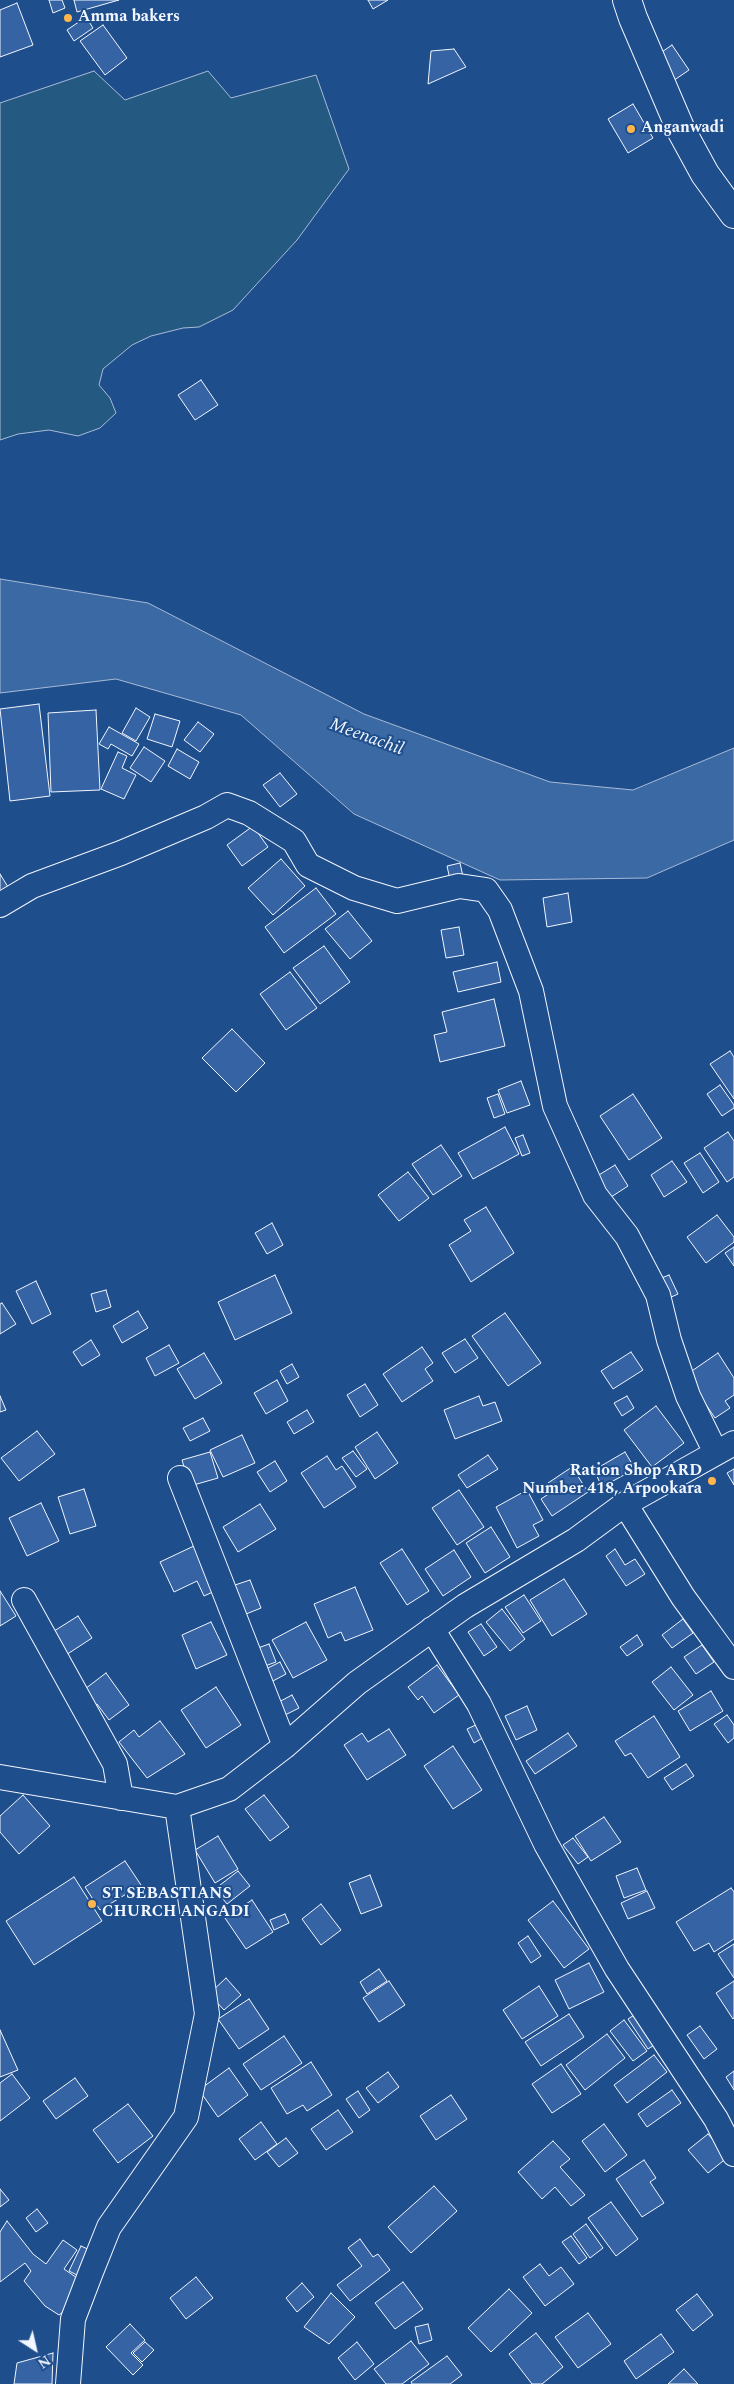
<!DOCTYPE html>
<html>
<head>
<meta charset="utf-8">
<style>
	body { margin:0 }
	#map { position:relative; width:734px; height:2384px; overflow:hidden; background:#1f4e8c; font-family:Spectral,serif }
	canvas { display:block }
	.north { position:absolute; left:10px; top:2324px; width:50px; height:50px; -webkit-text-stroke:4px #1f4e8c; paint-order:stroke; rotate:145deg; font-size:14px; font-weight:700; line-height:20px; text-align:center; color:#f2f6ff }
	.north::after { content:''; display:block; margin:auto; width:18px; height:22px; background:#f2f6ff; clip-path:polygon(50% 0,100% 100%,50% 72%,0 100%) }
</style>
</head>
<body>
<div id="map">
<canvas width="734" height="2384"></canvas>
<div class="north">N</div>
</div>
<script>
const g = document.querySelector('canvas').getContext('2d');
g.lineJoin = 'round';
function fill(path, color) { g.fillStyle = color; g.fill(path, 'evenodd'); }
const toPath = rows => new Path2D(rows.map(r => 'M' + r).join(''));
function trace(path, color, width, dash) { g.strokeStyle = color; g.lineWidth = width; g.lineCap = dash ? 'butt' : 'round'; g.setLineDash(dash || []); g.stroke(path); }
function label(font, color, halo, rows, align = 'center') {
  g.font = font + ' Spectral,serif'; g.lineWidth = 4; g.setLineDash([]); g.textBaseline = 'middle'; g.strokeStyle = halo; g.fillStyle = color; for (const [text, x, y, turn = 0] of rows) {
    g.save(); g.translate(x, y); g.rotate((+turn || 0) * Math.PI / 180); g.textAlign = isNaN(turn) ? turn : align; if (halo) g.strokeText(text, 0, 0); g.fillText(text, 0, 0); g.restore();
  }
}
const green = toPath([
	[94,71,125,100,208,71,231,98,316,75,349,169,297,240,233,310,199,327,183,328,151,336,132,345,103,369,99,385,110,398,116,413,100,428,78,436,49,430,18,434,0,440,0,103,94,71]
]);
fill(green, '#245a82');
trace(green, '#a8bbd7', 1);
const water = toPath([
	[0,579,148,603,364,714,550,782,633,790,734,748,734,840,647,878,500,880,354,814,241,715,116,679,0,693,0,579]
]);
fill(water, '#3b69a3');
trace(water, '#a8bbd7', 1);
const building = toPath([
	[49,0,62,0,65,8,53,13,49,0],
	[74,0,119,0,77,12,74,0],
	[368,0,388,0,373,9,368,0],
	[17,3,33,45,0,57,0,10,17,3],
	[86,17,93,28,74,41,67,30,86,17],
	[103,25,127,58,105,75,80,41,103,25],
	[672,45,689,70,673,81,656,56,672,45],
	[454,49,466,67,428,84,431,51,454,49],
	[633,104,653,138,628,153,608,119,633,104],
	[201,380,218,405,195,420,178,395,201,380],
	[39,704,50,796,10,801,0,709,39,704],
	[136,708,150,717,136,741,122,733,136,708],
	[96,710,100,790,51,792,48,713,96,710],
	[155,714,180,721,172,747,147,739,155,714],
	[198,722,214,734,200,752,184,740,198,722],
	[109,727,139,744,132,756,111,744,108,749,99,744,109,727],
	[144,747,165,761,151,782,130,768,144,747],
	[177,749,199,762,190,779,168,766,177,749],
	[118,752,127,756,122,768,136,775,124,799,101,789,118,752],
	[280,773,297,794,280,807,263,785,280,773],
	[253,826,268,847,242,866,227,845,253,826],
	[281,859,305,886,273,915,248,888,281,859],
	[460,863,464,881,451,884,447,866,460,863],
	[0,874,8,887,0,892,0,874],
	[316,888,336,914,284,953,265,927,316,888],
	[568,893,572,922,547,927,543,898,568,893],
	[348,911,372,941,350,959,325,929,348,911],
	[459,927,464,955,446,958,441,930,459,927],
	[324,946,350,982,320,1004,293,968,324,946],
	[497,962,501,982,458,992,453,972,497,962],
	[290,972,317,1008,286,1030,260,994,290,972],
	[494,999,505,1046,440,1062,434,1035,447,1032,442,1012,494,999],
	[232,1029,265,1063,236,1092,202,1058,232,1029],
	[730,1051,734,1057,734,1099,710,1064,730,1051],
	[521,1081,530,1105,507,1113,498,1090,521,1081],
	[720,1085,734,1105,734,1108,722,1116,707,1094,720,1085],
	[498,1094,505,1114,494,1118,487,1098,498,1094],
	[633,1094,662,1138,629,1160,600,1116,633,1094],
	[505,1127,519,1154,473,1179,458,1153,505,1127],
	[728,1132,734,1141,734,1177,727,1182,704,1148,728,1132],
	[523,1135,530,1153,522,1156,515,1138,523,1135],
	[441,1145,462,1176,433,1195,412,1164,441,1145],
	[700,1153,719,1182,703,1193,684,1163,700,1153],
	[672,1161,687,1182,664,1197,651,1175,672,1161],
	[615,1165,628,1186,608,1199,594,1178,615,1165],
	[408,1172,429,1198,399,1221,378,1195,408,1172],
	[486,1207,514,1253,471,1282,449,1245,471,1231,464,1220,486,1207],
	[717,1215,734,1237,734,1242,706,1263,687,1237,717,1215],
	[272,1223,283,1245,267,1254,255,1233,272,1223],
	[734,1247,734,1266,725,1253,734,1247],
	[275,1275,292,1313,235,1340,218,1302,275,1275],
	[669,1275,678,1294,669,1298,659,1279,669,1275],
	[36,1281,51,1314,32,1324,16,1291,36,1281],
	[106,1290,111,1307,96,1312,91,1294,106,1290],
	[2,1303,16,1324,0,1334,0,1304,2,1303],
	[138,1311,148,1328,122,1343,113,1326,138,1311],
	[505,1313,541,1363,508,1386,472,1336,505,1313],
	[465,1339,478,1358,455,1373,442,1353,465,1339],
	[91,1340,100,1355,82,1366,73,1352,91,1340],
	[169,1345,179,1363,155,1376,146,1358,169,1345],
	[422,1347,433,1363,425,1369,433,1381,402,1402,383,1374,422,1347],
	[631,1352,643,1370,613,1389,601,1371,631,1352],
	[204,1353,222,1383,195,1399,177,1369,204,1353],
	[718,1353,734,1378,734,1395,725,1401,730,1408,715,1418,686,1375,718,1353],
	[292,1364,299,1377,287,1384,280,1371,292,1364],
	[277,1380,288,1401,266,1414,254,1393,277,1380],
	[365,1384,378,1405,360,1417,347,1395,365,1384],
	[0,1396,6,1410,0,1412,0,1396],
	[479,1396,483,1406,495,1402,502,1421,455,1439,444,1410,479,1396],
	[627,1396,634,1408,622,1416,614,1403,627,1396],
	[656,1406,684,1443,652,1467,624,1430,656,1406],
	[307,1410,314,1422,294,1434,287,1422,307,1410],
	[203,1418,210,1431,190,1441,183,1428,203,1418],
	[37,1431,55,1454,19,1481,1,1458,37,1431],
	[377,1432,398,1463,375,1479,355,1447,377,1432],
	[242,1435,255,1463,223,1477,210,1450,242,1435],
	[353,1451,367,1469,356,1477,342,1458,353,1451],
	[210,1452,218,1478,190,1486,182,1460,210,1452],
	[625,1452,635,1469,602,1487,594,1470,625,1452],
	[488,1455,498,1469,467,1488,458,1475,488,1455],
	[327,1456,336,1470,342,1466,356,1487,324,1508,301,1473,327,1456],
	[275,1461,287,1481,270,1492,257,1472,275,1461],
	[572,1467,588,1492,552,1516,541,1499,553,1491,548,1483,572,1467],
	[734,1469,734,1485,727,1473,734,1469],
	[84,1489,96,1526,70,1534,58,1497,84,1489],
	[459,1490,484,1527,457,1545,432,1508,459,1490],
	[527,1490,543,1520,533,1525,539,1536,517,1548,496,1507,527,1490],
	[41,1503,59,1541,27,1556,9,1518,41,1503],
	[260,1504,276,1529,238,1552,223,1527,260,1504],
	[491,1527,510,1557,485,1573,466,1543,491,1527],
	[196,1545,217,1590,204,1596,197,1581,174,1592,160,1562,196,1545],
	[402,1549,429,1591,407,1605,380,1563,402,1549],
	[615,1549,625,1565,635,1559,645,1574,626,1586,606,1556,615,1549],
	[454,1550,471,1577,443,1596,425,1569,454,1550],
	[564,1579,587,1614,552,1636,530,1600,564,1579],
	[250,1580,261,1608,246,1614,235,1585,250,1580],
	[355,1587,373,1630,345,1641,341,1632,328,1638,314,1604,355,1587],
	[0,1591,16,1616,0,1626,0,1591],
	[524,1595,541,1621,523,1633,505,1607,524,1595],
	[502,1609,525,1639,510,1651,486,1622,502,1609],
	[78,1616,92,1638,66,1655,51,1633,78,1616],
	[683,1619,693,1633,672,1648,662,1635,683,1619],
	[211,1622,227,1655,196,1669,182,1635,211,1622],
	[306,1622,327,1660,293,1678,272,1640,306,1622],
	[481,1624,497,1647,484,1656,468,1632,481,1624],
	[637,1635,643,1645,627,1656,620,1647,637,1635],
	[269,1644,276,1662,265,1666,258,1648,269,1644],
	[702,1645,714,1662,696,1674,684,1657,702,1645],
	[280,1662,286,1674,271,1682,264,1670,280,1662],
	[437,1665,459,1695,434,1713,422,1696,418,1700,408,1687,437,1665],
	[671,1667,693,1695,674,1710,652,1682,671,1667],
	[106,1673,129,1705,109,1720,97,1704,88,1710,77,1695,106,1673],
	[216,1687,241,1725,206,1748,181,1710,216,1687],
	[711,1691,723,1711,690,1731,678,1711,711,1691],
	[292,1695,299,1708,281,1717,275,1704,292,1695],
	[527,1706,537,1730,516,1740,505,1716,527,1706],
	[727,1715,734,1725,734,1738,728,1743,714,1724,727,1715],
	[654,1716,680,1757,648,1778,631,1753,625,1756,615,1741,654,1716],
	[160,1721,185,1754,147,1778,119,1742,134,1730,139,1737,160,1721],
	[480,1723,486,1736,474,1743,467,1729,480,1723],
	[389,1729,406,1755,367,1780,344,1745,362,1733,368,1742,389,1729],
	[568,1733,577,1746,535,1774,526,1761,568,1733],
	[453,1746,482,1790,453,1809,424,1766,453,1746],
	[686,1764,694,1776,672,1790,664,1778,686,1764],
	[23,1795,50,1826,19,1854,0,1832,0,1816,23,1795],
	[264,1795,289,1827,270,1841,245,1809,264,1795],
	[604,1817,621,1842,591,1861,575,1836,604,1817],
	[218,1836,238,1869,215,1883,195,1850,218,1836],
	[573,1838,588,1857,578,1864,563,1845,573,1838],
	[125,1861,141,1885,100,1910,85,1887,125,1861],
	[637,1868,646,1890,624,1898,616,1876,637,1868],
	[238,1871,250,1886,227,1904,215,1889,238,1871],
	[370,1875,382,1906,361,1914,349,1883,370,1875],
	[74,1877,102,1921,34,1965,6,1921,74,1877],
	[731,1888,734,1892,734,1939,714,1952,709,1943,694,1951,676,1922,731,1888],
	[647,1891,655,1908,628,1919,621,1903,647,1891],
	[252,1900,273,1932,246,1949,225,1918,252,1900],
	[553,1901,589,1949,564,1968,528,1920,553,1901],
	[321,1904,341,1930,321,1945,302,1919,321,1904],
	[285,1914,289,1923,274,1930,270,1920,285,1914],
	[528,1936,541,1956,531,1963,518,1943,528,1936],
	[734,1944,734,1978,718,1954,734,1944],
	[589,1963,604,1992,569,2009,555,1980,589,1963],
	[379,1969,387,1981,367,1994,360,1982,379,1969],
	[226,1978,241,1995,224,2010,209,1994,226,1978],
	[389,1981,405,2005,379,2022,363,1998,389,1981],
	[734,1981,734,2018,733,2019,716,1993,734,1981],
	[539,1986,558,2016,522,2039,503,2010,539,1986],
	[249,1999,269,2029,239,2049,218,2019,249,1999],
	[642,2010,662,2040,648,2049,628,2019,642,2010],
	[569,2014,584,2037,541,2066,525,2042,569,2014],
	[624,2020,647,2051,633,2061,610,2031,624,2020],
	[700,2026,717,2049,704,2059,687,2035,700,2026],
	[0,2030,18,2070,0,2077,0,2030],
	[607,2034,625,2058,585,2090,566,2065,607,2034],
	[284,2036,302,2063,261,2090,243,2064,284,2036],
	[654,2055,667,2072,627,2103,614,2085,654,2055],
	[311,2062,332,2095,307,2111,303,2105,287,2114,271,2088,311,2062],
	[561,2064,581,2094,552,2113,532,2084,561,2064],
	[229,2068,248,2095,218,2117,199,2090,229,2068],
	[734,2071,734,2090,726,2077,734,2071],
	[388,2072,399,2087,378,2103,366,2088,388,2072],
	[12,2074,30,2098,0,2121,0,2083,12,2074],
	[75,2078,88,2096,56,2119,43,2101,75,2078],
	[672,2090,681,2103,647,2127,638,2114,672,2090],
	[358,2091,370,2110,359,2118,346,2099,358,2091],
	[451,2095,467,2119,436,2140,420,2116,451,2095],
	[128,2104,153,2136,118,2163,93,2130,128,2104],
	[338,2110,353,2132,326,2150,311,2129,338,2110],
	[261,2122,277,2144,255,2160,239,2139,261,2122],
	[604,2124,627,2155,605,2172,582,2141,604,2124],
	[708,2134,728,2157,708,2173,688,2150,708,2134],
	[286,2138,298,2153,279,2167,267,2152,286,2138],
	[553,2141,570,2159,560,2167,585,2195,571,2206,555,2187,542,2199,518,2172,553,2141],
	[644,2160,656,2178,650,2182,664,2203,642,2217,616,2179,644,2160],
	[434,2186,457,2211,411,2253,388,2227,434,2186],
	[0,2189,9,2200,0,2207,0,2189],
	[611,2202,638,2239,616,2256,588,2218,611,2202],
	[37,2209,48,2223,36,2232,26,2218,37,2209],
	[7,2221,33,2254,46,2264,63,2240,77,2250,64,2269,83,2282,76,2302,59,2315,45,2306,24,2281,31,2271,25,2263,0,2282,0,2232,7,2221],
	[586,2224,603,2248,590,2258,573,2234,586,2224],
	[571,2236,587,2258,579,2264,562,2242,571,2236],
	[360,2239,373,2257,378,2254,390,2270,350,2301,337,2285,362,2266,348,2248,360,2239],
	[81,2246,92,2251,81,2277,69,2271,81,2246],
	[540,2264,549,2276,561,2267,574,2284,545,2306,523,2277,540,2264],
	[196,2277,213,2298,186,2319,170,2298,196,2277],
	[403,2282,423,2309,395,2329,375,2303,403,2282],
	[302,2283,314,2297,297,2312,286,2298,302,2283],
	[509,2289,532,2313,491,2352,468,2328,509,2289],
	[331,2293,355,2317,329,2344,304,2327,331,2293],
	[697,2294,713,2315,693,2331,676,2310,697,2294],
	[588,2313,611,2344,578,2368,555,2337,588,2313],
	[130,2324,145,2340,131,2353,143,2365,133,2375,106,2347,130,2324],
	[428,2324,432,2340,419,2344,415,2327,428,2324],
	[536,2333,563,2367,542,2384,532,2384,509,2354,536,2333],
	[661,2334,674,2352,636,2379,624,2361,661,2334],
	[411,2341,429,2364,402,2384,386,2384,374,2369,411,2341],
	[145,2342,154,2350,142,2362,133,2353,145,2342],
	[357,2342,374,2364,355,2380,338,2358,357,2342],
	[53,2353,52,2384,14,2384,17,2363,53,2353],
	[447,2356,462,2375,450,2384,412,2384,411,2382,447,2356],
	[684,2369,698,2384,668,2384,684,2369]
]);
fill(building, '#3563a3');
trace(building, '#f2f6ff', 1);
const minor = toPath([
	[0,905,32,886,121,853,206,817,227,805,249,813,294,841,308,865,354,888,397,901,459,886,486,890,500,910,531,991,555,1106,595,1195,627,1236,658,1295,669,1340,688,1396,716,1453],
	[180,1478,285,1746],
	[625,1504,683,1597,734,1667],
	[24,1600,115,1764,121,1798],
	[432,1629,479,1704,546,1844,617,1969,716,2119,734,2154],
	[0,1777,177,1807,229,1789,285,1746,357,1683,465,1606,576,1540,625,1504,734,1443],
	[68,2384,73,2319,91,2272,109,2227,186,2117,207,2014,177,1807]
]);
const major = toPath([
	[627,0,633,18,681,130,705,174,734,214]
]);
trace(minor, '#f2f6ff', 26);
trace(major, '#f2f6ff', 30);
trace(minor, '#1f4e8c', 24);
trace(major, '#1f4e8c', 28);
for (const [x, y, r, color] of [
	[68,18,5,"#ffb74d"],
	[631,129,5,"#ffb74d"],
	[712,1481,5,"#ffb74d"],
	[92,1904,5,"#ffb74d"]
]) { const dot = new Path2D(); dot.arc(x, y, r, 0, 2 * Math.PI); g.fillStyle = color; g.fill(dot); trace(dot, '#1f4e8c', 2); }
label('bold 16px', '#f2f6ff', '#1f4e8c', [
	["Amma bakers",78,18],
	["Anganwadi",641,129],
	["Ration Shop ARD",702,1472,"right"],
	["Number 418, Arpookara",702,1490,"right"],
	["ST SEBASTIANS",102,1895],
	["CHURCH ANGADI",102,1913]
], 'left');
label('italic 18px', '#f2f6ff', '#1f4e8c', [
	["Meenachil",366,738,20]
]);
</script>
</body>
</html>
